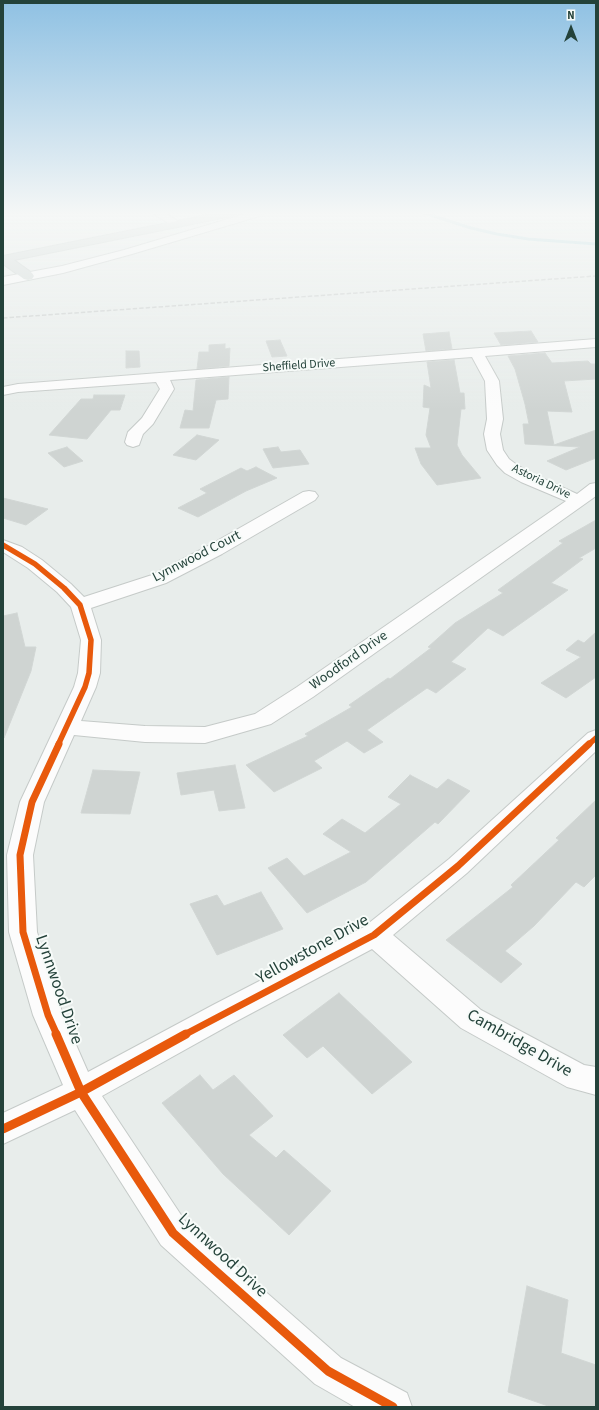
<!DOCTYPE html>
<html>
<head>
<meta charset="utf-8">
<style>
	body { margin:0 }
	#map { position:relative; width:599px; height:1410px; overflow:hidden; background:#e8edeb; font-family:"Source Sans 3",sans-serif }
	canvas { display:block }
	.frame { position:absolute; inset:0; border:4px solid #24423a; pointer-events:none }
	.north { position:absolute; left:551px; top:8px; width:40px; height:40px; -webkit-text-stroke:3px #f7fbf9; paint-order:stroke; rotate:0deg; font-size:11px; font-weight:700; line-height:16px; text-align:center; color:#24423a }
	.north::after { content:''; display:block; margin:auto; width:14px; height:18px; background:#24423a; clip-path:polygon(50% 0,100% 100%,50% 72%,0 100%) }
</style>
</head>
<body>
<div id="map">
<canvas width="599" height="1410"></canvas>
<div class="frame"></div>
<div class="north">N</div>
</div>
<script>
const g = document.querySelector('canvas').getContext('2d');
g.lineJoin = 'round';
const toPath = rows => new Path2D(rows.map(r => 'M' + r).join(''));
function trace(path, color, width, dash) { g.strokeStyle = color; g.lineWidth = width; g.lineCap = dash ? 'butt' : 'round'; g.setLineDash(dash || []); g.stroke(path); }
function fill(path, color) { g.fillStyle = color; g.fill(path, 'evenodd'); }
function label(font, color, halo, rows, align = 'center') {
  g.font = font + ' "Source Sans 3",sans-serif'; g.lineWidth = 4; g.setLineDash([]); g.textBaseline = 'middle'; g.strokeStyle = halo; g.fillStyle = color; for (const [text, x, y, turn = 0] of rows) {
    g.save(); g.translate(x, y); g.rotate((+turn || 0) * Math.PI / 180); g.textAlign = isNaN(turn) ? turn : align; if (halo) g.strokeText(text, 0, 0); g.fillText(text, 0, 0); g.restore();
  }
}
trace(toPath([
	[424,213,471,228,497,234,528,239,596,244]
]), '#a9d4db', 3);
const building = toPath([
	[531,331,538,342,501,345,494,333,531,331],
	[449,332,452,349,426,351,423,334,449,332],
	[280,340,287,356,272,357,266,341,280,340],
	[225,344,225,349,230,348,229,366,197,369,199,352,209,352,209,345,225,344],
	[126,351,139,351,140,367,126,368,126,351],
	[545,353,552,363,588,361,591,364,596,364,596,379,564,381,572,412,547,411,554,445,596,430,596,458,566,470,547,461,580,447,525,444,523,424,529,424,525,404,515,369,508,356,545,353],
	[454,360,460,393,464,393,465,409,461,409,457,445,462,455,481,478,437,485,421,464,415,448,431,448,426,435,430,408,423,407,424,385,431,388,427,362,454,360],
	[229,377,228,399,216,400,209,428,180,428,185,410,193,411,196,380,229,377],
	[94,395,125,395,120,410,111,410,87,439,49,435,81,399,93,399,94,395],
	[197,435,219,440,196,460,173,455,197,435],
	[67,447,83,461,64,467,48,453,67,447],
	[278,447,281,452,300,450,309,464,273,468,263,449,278,447],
	[256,467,277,478,246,491,198,517,178,508,207,493,200,489,241,468,247,471,256,467],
	[3,498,48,509,26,525,3,518,3,498],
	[596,520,596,548,579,558,583,559,551,583,568,590,503,636,488,628,451,662,466,669,436,693,427,688,367,730,383,742,364,753,347,741,314,761,322,768,274,792,246,765,308,736,305,734,352,707,349,705,388,678,390,679,431,648,428,647,455,623,503,593,498,590,563,543,559,541,596,520],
	[17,613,25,647,36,647,31,671,4,738,3,616,17,613],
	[596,632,596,677,566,698,541,683,581,657,566,650,578,640,584,643,596,632],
	[235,765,245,808,219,811,214,790,181,795,177,773,235,765],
	[93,770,140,772,130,814,81,813,93,770],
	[410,775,437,789,448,779,470,791,438,824,435,822,366,882,307,913,268,868,287,858,304,876,351,852,323,834,342,819,365,833,401,804,388,797,410,775],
	[596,800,596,875,584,887,576,882,534,926,505,951,522,964,501,983,446,940,513,887,511,885,559,840,556,838,596,800],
	[261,892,283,929,217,955,190,904,217,895,224,906,261,892],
	[339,993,412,1062,372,1094,323,1046,307,1058,283,1035,339,993],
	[200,1075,213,1090,234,1075,273,1116,249,1135,276,1158,284,1150,331,1191,289,1235,223,1174,162,1103,200,1075],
	[527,1286,568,1300,561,1353,596,1365,596,1407,551,1407,508,1392,527,1286]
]);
fill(building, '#cfd4d2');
trace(building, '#d1d6d4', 1);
const minor = toPath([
	[152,213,165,213,182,224,177,227,173,226,152,213],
	[248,213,264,213,263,215,132,254,63,273,3,285,3,277,62,266,124,250,248,213],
	[596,339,596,347,485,356,499,381,503,419,500,434,503,450,509,459,517,465,533,474,577,494,590,484,596,483,596,496,313,697,271,724,205,743,145,742,74,735,44,802,33,855,37,932,63,1015,88,1072,213,1005,364,927,449,859,588,733,596,730,596,751,467,873,393,935,481,1010,584,1065,596,1067,596,1095,567,1087,461,1028,372,949,233,1023,102,1096,185,1221,341,1358,407,1393,412,1407,355,1407,315,1384,161,1245,75,1110,3,1144,3,1113,63,1085,33,1015,9,932,7,855,20,802,74,687,78,673,81,640,71,607,57,592,28,568,3,552,3,540,22,547,42,560,71,584,84,597,152,575,208,546,303,492,309,491,315,492,318,496,315,500,222,554,166,583,91,608,101,640,100,673,96,687,81,721,145,726,205,727,255,714,297,687,566,501,521,482,505,473,497,465,487,450,484,434,487,419,485,381,472,357,170,380,174,389,153,424,143,434,139,445,133,447,127,445,125,442,128,432,142,418,160,389,156,382,18,392,3,395,3,387,18,384,596,339]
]);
const major = toPath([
	[217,213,237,213,232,216,14,260,32,273,34,276,32,279,28,280,24,279,3,264,3,256,217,213]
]);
trace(minor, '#c5cac8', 2);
trace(major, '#c3ccc9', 2);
fill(minor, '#fcfcfc');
fill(major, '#cfd7d5');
trace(toPath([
	[3,318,596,276]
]), '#c9cdcc', 1.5, [4.5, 2]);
trace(toPath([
	[3,545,35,564,64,588,80,605,91,640,89,673,85,687,58,745],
	[588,745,596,738]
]), '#e8590c', 5.5);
trace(toPath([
	[57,1035,48,1015,23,932,20,855,32,802,59,744],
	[184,1035,374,935,458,866,589,744]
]), '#e8590c', 7);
trace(toPath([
	[56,1034,81,1092,173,1233,328,1371,393,1407],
	[3,1129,81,1092,186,1034]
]), '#e8590c', 9);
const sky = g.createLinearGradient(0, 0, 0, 410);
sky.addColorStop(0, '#8fc1e3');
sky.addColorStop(0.52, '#f5f7f6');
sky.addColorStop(1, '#f5f7f600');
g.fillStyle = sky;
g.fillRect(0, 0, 599, 410);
label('12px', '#24423a', '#f7fbf9', [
	["Sheffield Drive",299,366,-4],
	["Astoria Drive",541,482,26]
]);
label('14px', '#24423a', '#f7fbf9', [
	["Lynnwood Court",197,557,-27],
	["Woodford Drive",349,661,-35]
]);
label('17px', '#24423a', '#f7fbf9', [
	["Yellowstone Drive",313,950,-29],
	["Lynnwood Drive",58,990,71],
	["Cambridge Drive",519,1044,30],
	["Lynnwood Drive",222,1256,43]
]);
</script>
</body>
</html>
